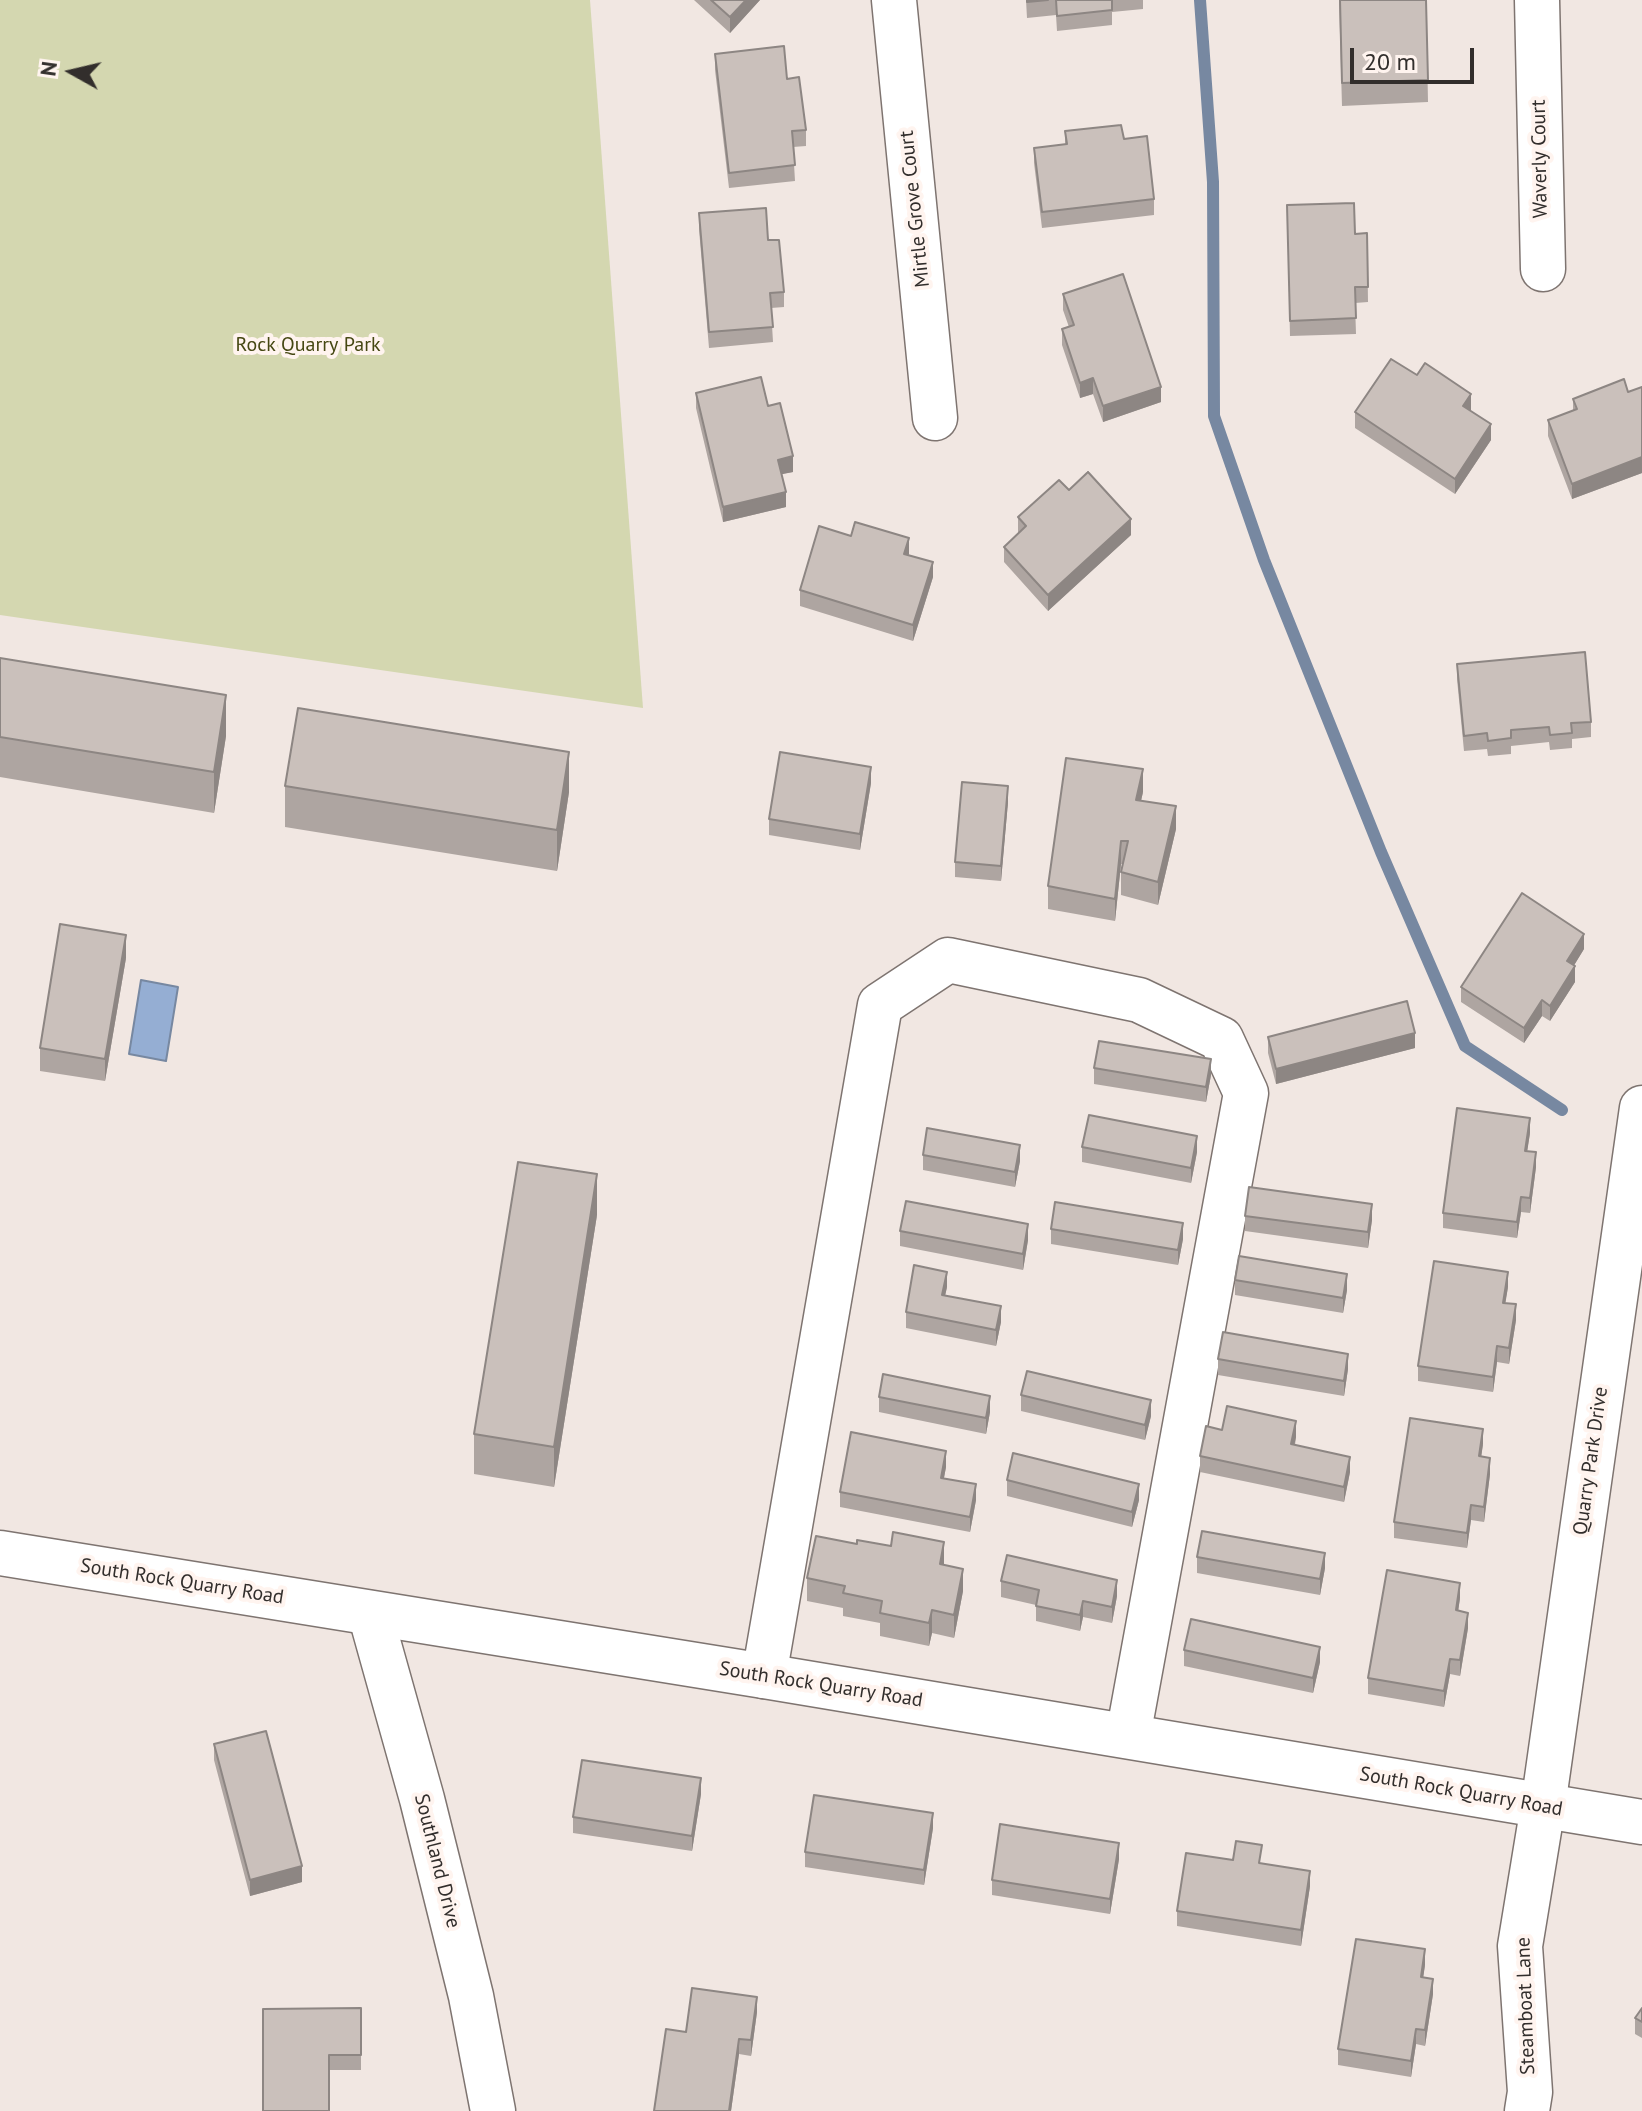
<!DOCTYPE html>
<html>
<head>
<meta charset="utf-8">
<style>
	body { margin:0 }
	#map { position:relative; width:1642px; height:2111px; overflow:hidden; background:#f1e7e2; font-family:"PT Sans",sans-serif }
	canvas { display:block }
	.north { position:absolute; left:32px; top:32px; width:80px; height:80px; -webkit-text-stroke:6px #fff4ef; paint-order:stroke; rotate:278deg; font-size:22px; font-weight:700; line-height:32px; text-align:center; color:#322e2c }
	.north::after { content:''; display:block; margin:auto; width:28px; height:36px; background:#322e2c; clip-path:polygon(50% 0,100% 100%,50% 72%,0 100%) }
	.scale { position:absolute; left:1350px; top:48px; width:124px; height:36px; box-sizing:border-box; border:4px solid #322e2c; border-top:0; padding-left:10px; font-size:24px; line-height:28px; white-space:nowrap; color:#322e2c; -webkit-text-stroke:6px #fff4ef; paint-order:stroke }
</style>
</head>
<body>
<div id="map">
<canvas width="1642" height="2111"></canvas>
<div class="north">N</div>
<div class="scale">20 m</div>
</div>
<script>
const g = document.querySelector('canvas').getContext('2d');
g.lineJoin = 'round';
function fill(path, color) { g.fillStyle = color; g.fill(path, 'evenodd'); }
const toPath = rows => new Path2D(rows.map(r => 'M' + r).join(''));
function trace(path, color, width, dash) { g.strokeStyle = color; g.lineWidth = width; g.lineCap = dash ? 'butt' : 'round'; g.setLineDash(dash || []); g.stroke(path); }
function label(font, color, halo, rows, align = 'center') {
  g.font = font + ' "PT Sans",sans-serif'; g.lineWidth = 8; g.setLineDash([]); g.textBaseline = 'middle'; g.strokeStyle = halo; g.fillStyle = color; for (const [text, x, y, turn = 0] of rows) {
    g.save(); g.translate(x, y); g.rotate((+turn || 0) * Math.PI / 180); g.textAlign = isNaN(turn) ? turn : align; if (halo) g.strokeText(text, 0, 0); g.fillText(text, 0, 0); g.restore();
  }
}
fill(toPath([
	[0,0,590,0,643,708,0,615]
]), '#d4d7b0');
const water = toPath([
	[141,980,178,987,166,1061,129,1054,141,980]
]);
fill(water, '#95aed3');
trace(water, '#7788a1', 2);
trace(toPath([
	[1200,0,1213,182,1214,416,1264,560,1381,852,1465,1046,1562,1110]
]), '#7788a1', 12);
const minor = toPath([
	[894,0,935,418],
	[1537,0,1543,269],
	[370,1613,422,1799,471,1996,493,2111],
	[764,1676,880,1005,948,960,1139,1000,1221,1039,1246,1093,1128,1736],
	[1527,2111,1530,2092,1520,1946,1543,1806,1642,1108]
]);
const tertiary = toPath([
	[0,1553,764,1676,1642,1822]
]);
trace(minor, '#7e7470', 47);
trace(tertiary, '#7e7470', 47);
trace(minor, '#fff', 44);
trace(tertiary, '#fff', 44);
fill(toPath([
	[694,0,760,0,730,33],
	[1026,0,1143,0,1143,9,1112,12,1112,25,1057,31,1056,15,1027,18],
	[1339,0,1426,0,1428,102,1342,106],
	[715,54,787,79,806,130,806,146,793,147,795,181,729,188,715,70],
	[1065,131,1124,139,1154,199,1154,215,1042,228,1034,163,1034,148,1065,144],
	[1287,205,1355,234,1367,233,1368,302,1355,303,1356,334,1290,336],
	[699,213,768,240,784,292,784,307,771,308,773,342,709,348,699,229],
	[1063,294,1161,402,1103,422,1093,394,1080,398,1062,345,1062,329,1069,327,1063,310],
	[1642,387,1642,473,1572,499,1548,436,1548,420,1573,411,1573,399,1628,392],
	[696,393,768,406,793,472,781,474,786,507,723,522,696,408],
	[1471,410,1471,411,1491,440,1455,494,1355,428,1355,412],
	[1069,490,1131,535,1048,611,1004,562,1004,547,1018,533,1018,517],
	[908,555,933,577,913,641,800,606,800,590],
	[0,658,226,736,214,813,0,777],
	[1457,664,1591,722,1591,737,1572,739,1572,748,1550,750,1549,742,1511,746,1511,754,1488,756,1487,749,1464,751,1457,679],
	[871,783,860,850,769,835,769,819],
	[285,786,569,792,557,871,285,827],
	[1143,792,1141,801,1176,829,1158,905,1121,895,1121,872,1123,864,1121,864,1115,921,1048,909,1048,886],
	[1008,802,1001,881,955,877,955,862],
	[1584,949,1574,965,1575,982,1550,1021,1542,1016,1524,1043,1461,1002,1461,987],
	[126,958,105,1081,40,1071,40,1048],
	[1268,1037,1415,1048,1276,1084,1268,1053],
	[1094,1068,1211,1075,1206,1102,1094,1084],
	[1530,1133,1527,1151,1536,1167,1530,1213,1521,1212,1517,1238,1443,1228,1443,1213],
	[1082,1147,1197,1152,1191,1183,1082,1162],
	[923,1155,1020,1161,1015,1187,923,1170],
	[597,1215,554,1487,474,1474,474,1434],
	[1245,1216,1372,1220,1368,1248,1245,1231],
	[1051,1229,1183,1239,1178,1265,1051,1244],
	[900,1231,1028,1240,1023,1270,900,1246],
	[1235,1280,1347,1290,1343,1313,1235,1295],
	[947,1287,945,1295,1001,1322,996,1346,906,1328,906,1312],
	[1508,1287,1505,1303,1516,1320,1509,1364,1497,1362,1493,1392,1418,1381,1418,1366],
	[1218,1359,1348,1369,1344,1396,1218,1375],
	[1021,1395,1151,1416,1145,1440,1021,1411],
	[879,1397,990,1412,986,1434,879,1412],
	[1222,1430,1296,1437,1295,1445,1350,1472,1344,1502,1200,1472,1200,1456],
	[1483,1444,1481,1457,1490,1474,1484,1522,1471,1520,1467,1548,1394,1538,1394,1522],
	[946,1467,944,1478,976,1500,970,1532,840,1507,840,1492],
	[1007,1480,1139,1500,1132,1527,1007,1496],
	[857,1544,891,1546,944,1565,963,1591,954,1638,932,1633,929,1646,880,1636,880,1623,843,1616,843,1608,807,1601,807,1578],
	[1197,1557,1325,1568,1320,1595,1197,1573],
	[1001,1581,1117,1596,1112,1623,1083,1617,1080,1631,1036,1621,1036,1605,1001,1597],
	[1460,1598,1458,1611,1468,1628,1460,1676,1450,1674,1444,1707,1368,1694,1368,1678],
	[1184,1650,1320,1662,1313,1693,1184,1666],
	[214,1744,302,1882,250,1896,214,1760],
	[701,1794,692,1851,573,1833,573,1817],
	[933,1828,924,1885,805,1867,805,1852],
	[1119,1859,1110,1914,992,1895,992,1880],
	[1233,1860,1261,1863,1310,1886,1301,1946,1177,1926,1177,1911],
	[1425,1965,1423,1977,1433,1994,1425,2046,1416,2044,1411,2077,1338,2065,1338,2049],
	[361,2008,361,2070,329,2070,263,2111],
	[1642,2008,1642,2038,1635,2034,1635,2018],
	[757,2012,751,2056,739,2054,731,2111,654,2111,686,2032]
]), '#aea5a1');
fill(toPath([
	[746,0,760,0,730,33,730,17],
	[1093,378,1093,394,1080,398,1080,383],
	[1161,387,1161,402,1103,422,1103,406],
	[1471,394,1471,410,1463,422,1463,406],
	[1491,424,1491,440,1455,494,1455,479],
	[793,456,793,472,778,475,778,460],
	[1642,457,1642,473,1572,499,1572,484],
	[786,492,786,507,723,522,723,507],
	[1131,519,1131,535,1048,611,1048,595],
	[909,538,909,554,904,569,904,554],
	[933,562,933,577,913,641,913,625],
	[226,695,226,736,214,813,214,772],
	[569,752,569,792,557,871,557,830],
	[871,767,871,783,860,850,860,834],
	[1143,769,1143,792,1136,822,1136,800],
	[1008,786,1008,802,1001,881,1001,866],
	[1176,806,1176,829,1158,905,1158,882],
	[1121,841,1121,864,1115,921,1115,899],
	[1584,934,1584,949,1567,977,1567,961],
	[126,935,126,958,105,1081,105,1059],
	[1575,966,1575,982,1550,1021,1550,1006],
	[1542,1000,1542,1016,1524,1043,1524,1028],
	[1415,1033,1415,1048,1276,1084,1276,1069],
	[1211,1059,1211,1075,1206,1102,1206,1087],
	[1530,1118,1530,1133,1525,1166,1525,1151],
	[1197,1136,1197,1152,1191,1183,1191,1168],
	[1020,1145,1020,1161,1015,1187,1015,1172],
	[1536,1152,1536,1167,1530,1213,1530,1198],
	[597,1174,597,1215,554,1487,554,1447],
	[1521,1197,1521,1212,1517,1238,1517,1222],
	[1372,1204,1372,1220,1368,1248,1368,1232],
	[1183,1223,1183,1239,1178,1265,1178,1250],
	[1028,1224,1028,1240,1023,1270,1023,1254],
	[947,1272,947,1287,942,1310,942,1295],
	[1508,1272,1508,1287,1503,1318,1503,1303],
	[1347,1274,1347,1290,1343,1313,1343,1298],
	[1516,1304,1516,1320,1509,1364,1509,1348],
	[1001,1306,1001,1322,996,1346,996,1330],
	[1497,1346,1497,1362,1493,1392,1493,1377],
	[1348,1354,1348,1369,1344,1396,1344,1381],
	[990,1396,990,1412,986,1434,986,1418],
	[1151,1400,1151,1416,1145,1440,1145,1425],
	[1296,1421,1296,1437,1291,1460,1291,1444],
	[1483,1429,1483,1444,1479,1472,1479,1456],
	[946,1451,946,1467,941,1493,941,1478],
	[1350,1457,1350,1472,1344,1502,1344,1487],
	[1490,1458,1490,1474,1484,1522,1484,1507],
	[976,1484,976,1500,970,1532,970,1517],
	[1139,1484,1139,1500,1132,1527,1132,1512],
	[1471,1505,1471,1520,1467,1548,1467,1533],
	[944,1542,944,1565,940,1564],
	[1325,1553,1325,1568,1320,1595,1320,1579],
	[963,1569,963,1591,954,1638,954,1615],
	[1117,1580,1117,1596,1112,1623,1112,1607],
	[1460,1583,1460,1598,1456,1626,1456,1610],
	[1083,1601,1083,1617,1080,1631,1080,1615],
	[932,1610,932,1633,929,1646,929,1623],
	[1468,1613,1468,1628,1460,1676,1460,1660],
	[1320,1647,1320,1662,1313,1693,1313,1678],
	[1450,1659,1450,1674,1444,1707,1444,1691],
	[701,1778,701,1794,692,1851,692,1836],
	[933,1813,933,1828,924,1885,924,1870],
	[1119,1843,1119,1859,1110,1914,1110,1899],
	[302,1866,302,1882,250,1896,250,1880],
	[1310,1871,1310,1886,1301,1946,1301,1930],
	[1425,1949,1425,1965,1421,1993,1421,1977],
	[1433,1979,1433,1994,1425,2046,1425,2030],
	[757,1997,757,2012,751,2056,751,2040],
	[1416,2029,1416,2044,1411,2077,1411,2061],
	[739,2039,739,2054,731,2111,729,2111]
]), '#8d8683');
const building = toPath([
	[711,0,746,0,730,17,711,0],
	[1027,0,1048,0,1027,2,1027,0],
	[1056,0,1112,0,1112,10,1057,16,1056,0],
	[1340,0,1426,0,1428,80,1342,83,1340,0],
	[784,46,787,79,799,77,806,130,792,131,795,165,729,173,715,54,784,46],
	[1121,125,1124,139,1147,136,1154,199,1042,212,1034,148,1067,144,1065,131,1121,125],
	[1354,203,1355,234,1367,233,1368,287,1355,287,1356,318,1290,321,1287,205,1354,203],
	[766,208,768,240,779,240,784,292,770,293,773,327,709,332,699,213,766,208],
	[1123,274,1161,387,1103,406,1093,378,1080,383,1062,329,1074,325,1063,294,1123,274],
	[1391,359,1417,375,1425,363,1471,394,1463,406,1491,424,1455,479,1355,412,1391,359],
	[761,377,768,406,780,403,793,456,778,460,786,492,723,507,696,393,761,377],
	[1624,379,1628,392,1642,387,1642,457,1572,484,1548,420,1577,409,1573,399,1624,379],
	[1088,472,1131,519,1048,595,1004,547,1026,526,1018,517,1059,480,1069,490,1088,472],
	[855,522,909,538,904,554,933,562,913,625,800,590,819,526,851,536,855,522],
	[1585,652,1591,722,1571,723,1572,733,1550,735,1549,727,1511,730,1511,738,1488,741,1487,733,1464,736,1457,664,1585,652],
	[0,658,226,695,214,772,0,737,0,658],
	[298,708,569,752,557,830,285,786,298,708],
	[780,752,871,767,860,834,769,819,780,752],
	[1066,758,1143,769,1136,800,1176,806,1158,882,1121,872,1128,841,1121,841,1115,899,1048,886,1066,758],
	[962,782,1008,786,1001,866,955,862,962,782],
	[1522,893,1584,934,1567,961,1575,966,1550,1006,1542,1000,1524,1028,1461,987,1522,893],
	[60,924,126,935,105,1059,40,1048,60,924],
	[1407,1001,1415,1033,1276,1069,1268,1037,1407,1001],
	[1099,1041,1211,1059,1206,1087,1094,1068,1099,1041],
	[1457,1108,1530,1118,1525,1151,1536,1152,1530,1198,1521,1197,1517,1222,1443,1213,1457,1108],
	[1089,1115,1197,1136,1191,1168,1082,1147,1089,1115],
	[927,1128,1020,1145,1015,1172,923,1155,927,1128],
	[518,1162,597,1174,554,1447,474,1434,518,1162],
	[1249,1187,1372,1204,1368,1232,1245,1216,1249,1187],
	[906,1201,1028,1224,1023,1254,900,1231,906,1201],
	[1055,1202,1183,1223,1178,1250,1051,1229,1055,1202],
	[1239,1256,1347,1274,1343,1298,1235,1280,1239,1256],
	[1434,1261,1508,1272,1503,1303,1516,1304,1509,1348,1497,1346,1493,1377,1418,1366,1434,1261],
	[914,1265,947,1272,942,1295,1001,1306,996,1330,906,1312,914,1265],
	[1223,1332,1348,1354,1344,1381,1218,1359,1223,1332],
	[1027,1371,1151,1400,1145,1425,1021,1395,1027,1371],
	[883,1374,990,1396,986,1418,879,1397,883,1374],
	[1227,1406,1296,1421,1291,1444,1350,1457,1344,1487,1200,1456,1206,1426,1222,1430,1227,1406],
	[1410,1418,1483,1429,1479,1456,1490,1458,1484,1507,1471,1505,1467,1533,1394,1522,1410,1418],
	[851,1432,946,1451,941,1478,976,1484,970,1517,840,1492,851,1432],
	[1013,1453,1139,1484,1132,1512,1007,1480,1013,1453],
	[1202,1531,1325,1553,1320,1579,1197,1557,1202,1531],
	[893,1532,944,1542,940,1564,963,1569,954,1615,932,1610,929,1623,880,1613,882,1601,843,1593,845,1586,807,1578,816,1536,857,1544,857,1540,891,1546,893,1532],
	[1007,1555,1117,1580,1112,1607,1083,1601,1080,1615,1036,1606,1039,1590,1001,1581,1007,1555],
	[1387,1570,1460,1583,1456,1610,1468,1613,1460,1660,1450,1659,1444,1691,1368,1678,1387,1570],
	[1191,1619,1320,1647,1313,1678,1184,1650,1191,1619],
	[266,1731,302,1866,250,1880,214,1744,266,1731],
	[582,1760,701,1778,692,1836,573,1817,582,1760],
	[814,1795,933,1813,924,1870,805,1852,814,1795],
	[1000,1824,1119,1843,1110,1899,992,1880,1000,1824],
	[1236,1841,1262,1845,1259,1863,1310,1871,1301,1930,1177,1911,1186,1853,1233,1860,1236,1841],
	[1356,1939,1425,1949,1421,1977,1433,1979,1425,2030,1416,2029,1411,2061,1338,2049,1356,1939],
	[692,1988,757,1997,751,2040,739,2039,729,2111,654,2111,666,2029,686,2032,692,1988],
	[361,2008,361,2055,329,2055,329,2111,263,2111,263,2009,361,2008],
	[1642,2008,1642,2022,1635,2018,1642,2008]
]);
fill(building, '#cac0bb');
trace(building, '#8d8683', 2);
label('20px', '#322e2c', '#fff4ef', [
	["Waverly Court",1540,159,-91],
	["Mirtle Grove Court",915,209,-96],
	["Quarry Park Drive",1591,1461,-82],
	["South Rock Quarry Road",182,1582,9],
	["South Rock Quarry Road",821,1685,9],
	["South Rock Quarry Road",1461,1792,10],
	["Southland Drive",437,1861,76],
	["Steamboat Lane",1526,2006,-92]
]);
label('20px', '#454712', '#fff4ef', [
	["Rock Quarry Park",308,345]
]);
</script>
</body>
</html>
